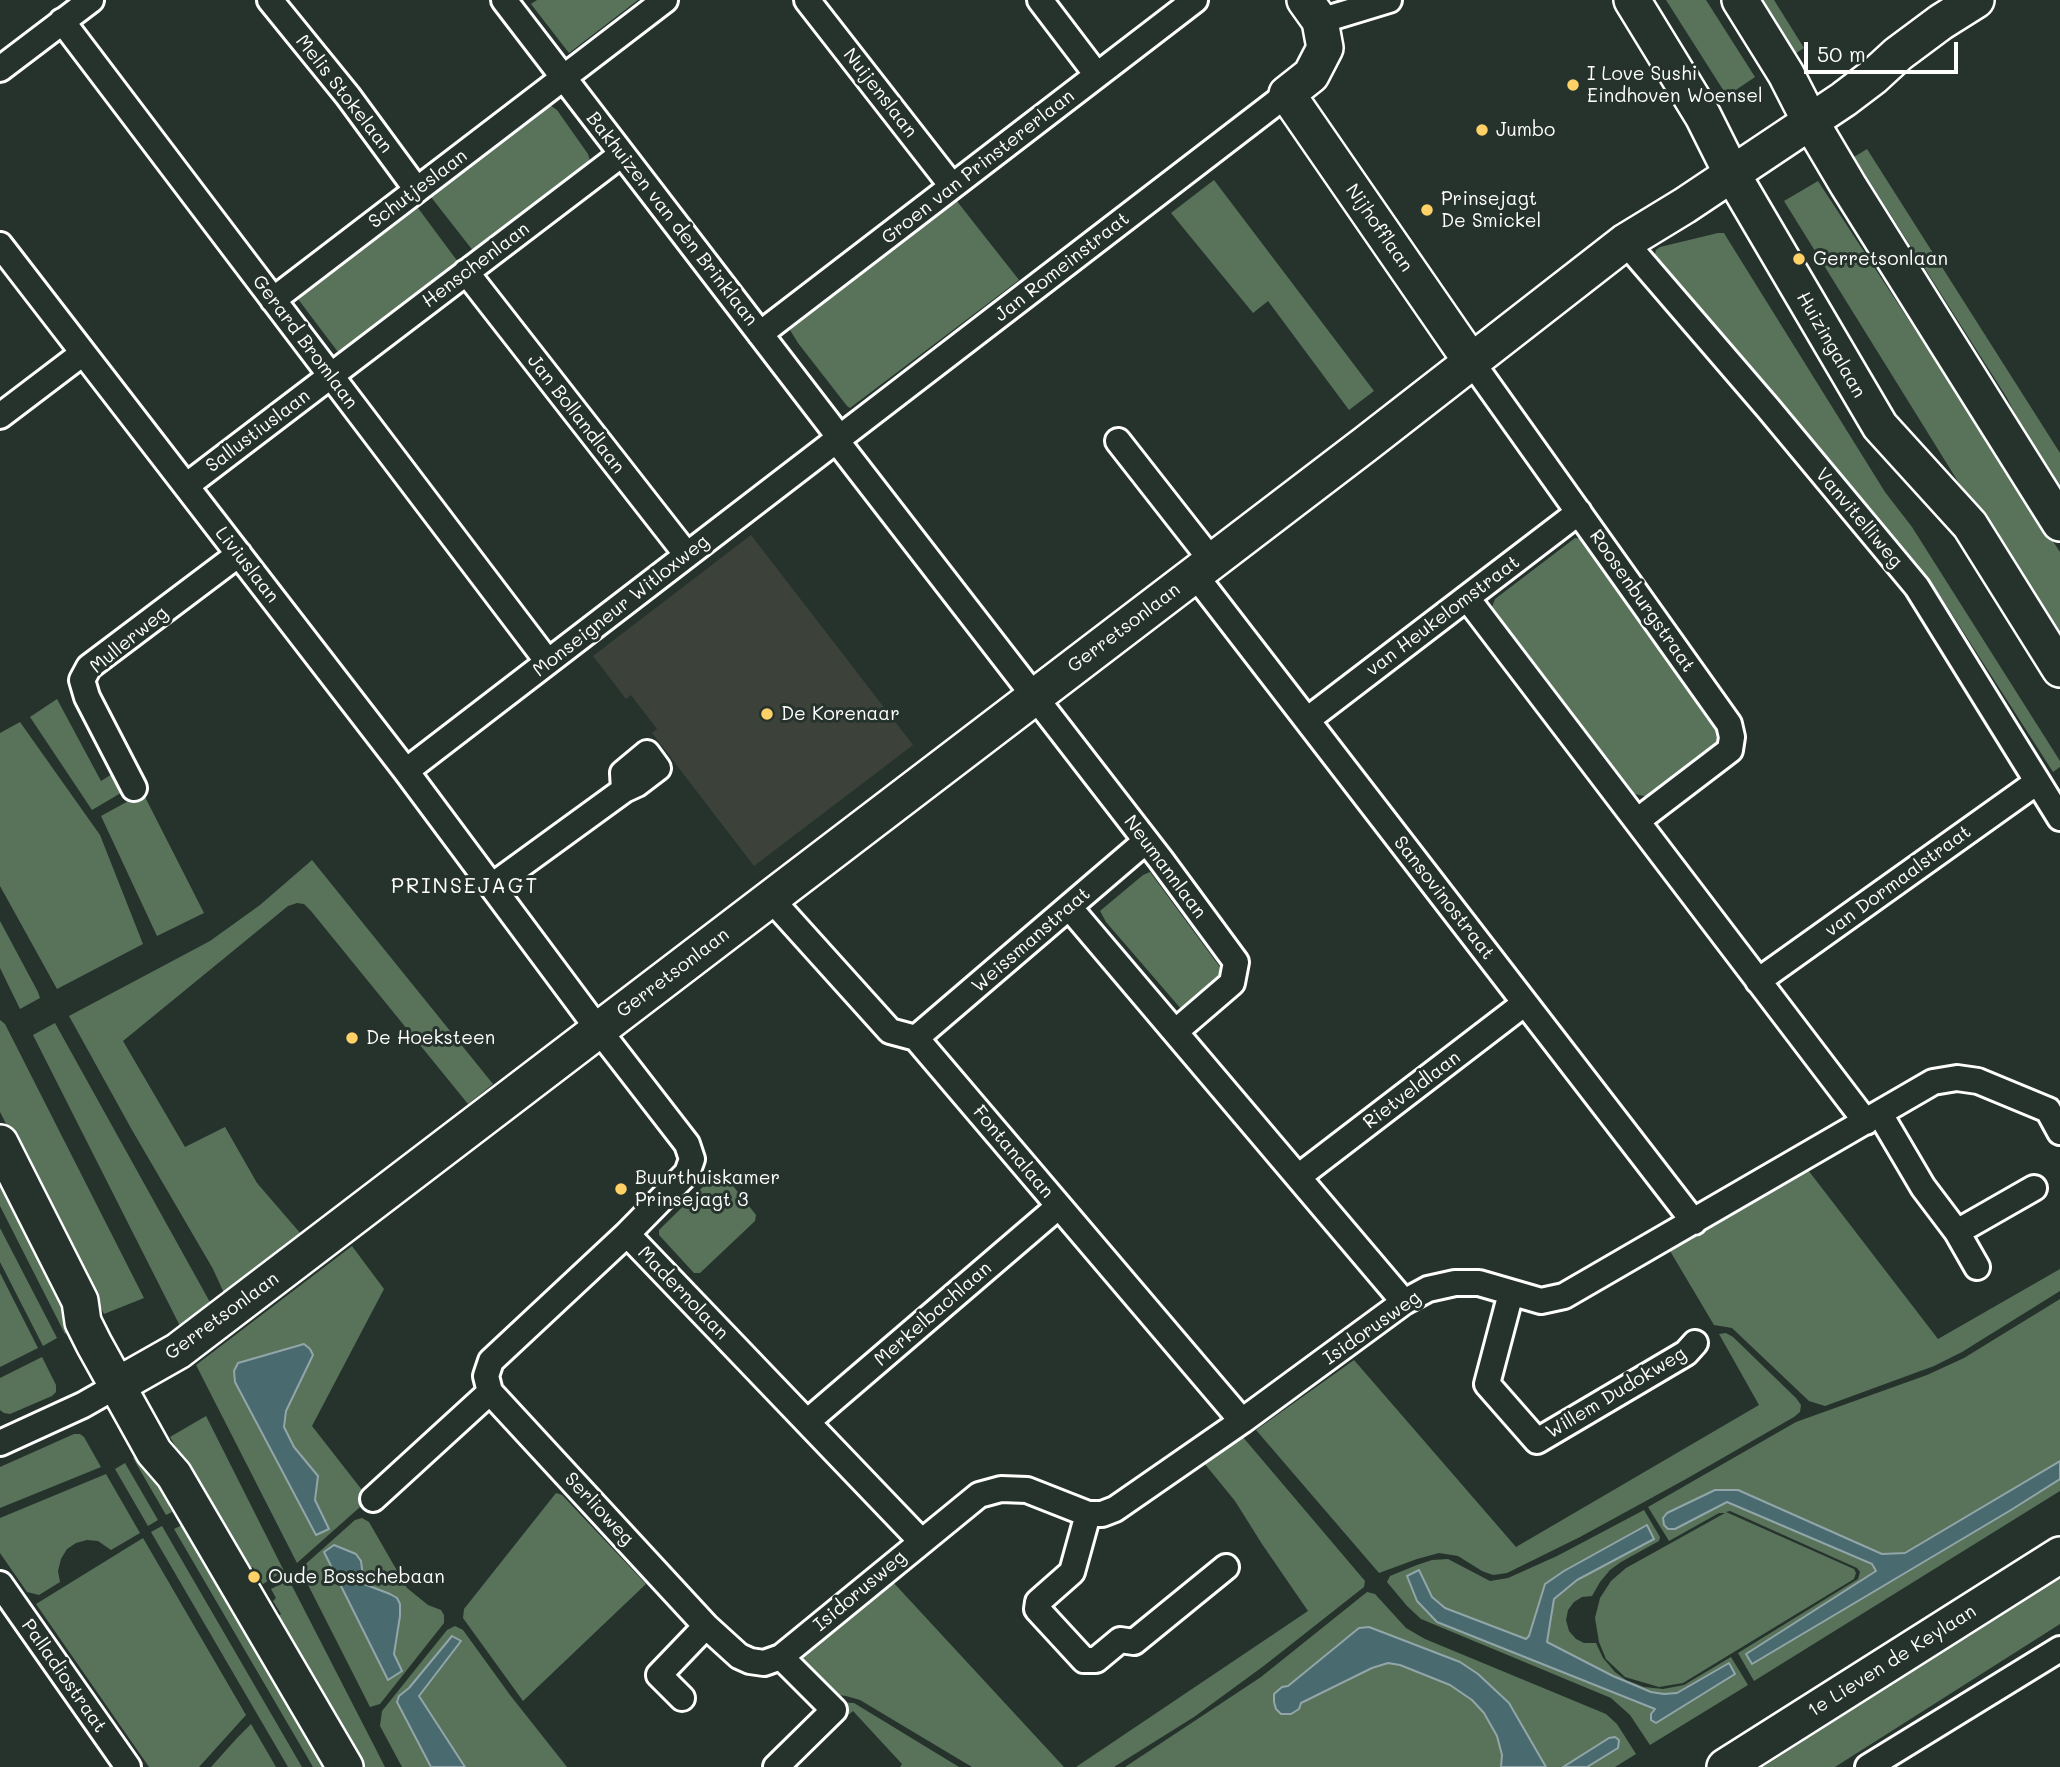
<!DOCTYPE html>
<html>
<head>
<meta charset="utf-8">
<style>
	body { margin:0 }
	#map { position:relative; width:2060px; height:1767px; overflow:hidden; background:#26332d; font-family:Mali,sans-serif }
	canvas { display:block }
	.scale { position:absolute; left:1804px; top:42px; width:154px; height:32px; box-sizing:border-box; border:4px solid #fff; border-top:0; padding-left:9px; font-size:21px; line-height:24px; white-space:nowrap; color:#fff; -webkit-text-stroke:5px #26332d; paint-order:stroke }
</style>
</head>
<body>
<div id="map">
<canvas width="2060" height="1767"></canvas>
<div class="scale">50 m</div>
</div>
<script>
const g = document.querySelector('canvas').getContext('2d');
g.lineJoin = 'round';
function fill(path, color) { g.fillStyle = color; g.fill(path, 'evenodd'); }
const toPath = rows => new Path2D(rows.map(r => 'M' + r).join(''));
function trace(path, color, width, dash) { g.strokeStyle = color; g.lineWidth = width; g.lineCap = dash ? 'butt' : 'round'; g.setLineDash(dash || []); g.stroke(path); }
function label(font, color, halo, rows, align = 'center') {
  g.font = font + ' Mali,sans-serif'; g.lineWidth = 6; g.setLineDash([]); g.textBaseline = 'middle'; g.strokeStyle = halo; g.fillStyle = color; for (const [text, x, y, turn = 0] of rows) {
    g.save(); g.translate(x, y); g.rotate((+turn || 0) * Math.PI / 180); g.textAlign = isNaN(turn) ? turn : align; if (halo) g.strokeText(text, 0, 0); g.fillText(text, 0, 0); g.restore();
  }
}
fill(toPath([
	[751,535,913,745,754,866,652,733,657,729,631,695,626,699,593,656]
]), '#3c423a');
fill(toPath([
	[537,0,638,0,569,53,531,4],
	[1666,0,1706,0,1755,77,1727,96],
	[1756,0,1774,0,1804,48,1793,55],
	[550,105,557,110,588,154,590,161,587,169,474,252,431,197,541,106],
	[1867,149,2060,453,2060,502,2007,398,1854,157],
	[1214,180,1374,391,1349,410,1268,301,1253,313,1171,213],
	[1818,181,2060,552,2060,646,1784,201],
	[956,200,1019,280,850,408,847,406,798,343,790,330],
	[418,208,461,266,341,356,298,299],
	[1718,233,1724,233,1727,238,1885,492,1912,527,2060,761,2060,767,2053,772,1939,594,1657,263,1654,257,1656,250,1660,247],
	[1575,538,1585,539,1719,733,1718,743,1648,797,1635,794,1492,607,1495,599],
	[57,699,101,781,117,771,126,790,92,810,30,717],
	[20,722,100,835,143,944,57,989,0,886,0,733],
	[143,793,204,913,157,936,101,816],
	[312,860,493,1084,468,1104,311,911,304,904,297,903,288,906,123,1041,185,1147,225,1127,257,1183,301,1234,224,1293,213,1269,132,1130,69,1016,210,941,260,905],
	[1150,872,1225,974,1182,1010,1106,922,1100,911,1143,875],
	[0,921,38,992,40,998,20,1009,0,968],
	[0,1020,5,1024,144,1298,104,1314,0,1112],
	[55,1023,211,1304,181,1328,33,1035],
	[1808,1170,1938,1339,2060,1269,2060,1291,1962,1352,1934,1366,1825,1406,1809,1401,1732,1328,1714,1325,1670,1251],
	[0,1172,79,1327,65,1334,0,1206],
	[722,1172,756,1215,755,1221,700,1273,694,1273,659,1235,659,1230,716,1174],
	[0,1228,57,1338,43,1346,0,1262],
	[352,1246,384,1289,312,1426,369,1499,297,1563,196,1365],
	[304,1344,313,1355,286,1411,284,1427,294,1447,318,1476,315,1500,329,1529,316,1535,235,1382,234,1371,238,1363],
	[0,1273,38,1348,0,1367],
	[2060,1299,2060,1461,1905,1553,1882,1554,1738,1490,1675,1529,1727,1502,1872,1565,1877,1572,1746,1654,2011,1510,2060,1479,2060,1491,1754,1681,1738,1653,1858,1579,1860,1572,1857,1568,1730,1511,1726,1512,1854,1569,1856,1573,1854,1579,1683,1683,1659,1687,1625,1677,1606,1659,1599,1642,1595,1618,1600,1598,1611,1581,1626,1568,1725,1513,1719,1513,1669,1541,1648,1507,1796,1422,1927,1375,1964,1358],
	[1726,1333,1733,1337,1796,1398,1801,1405,1800,1412,1794,1417,1686,1479,1580,1537,1507,1573,1493,1575,1482,1571,1458,1556,1439,1553,1417,1559,1379,1573,1256,1430,1354,1360,1516,1547,1759,1405,1719,1334],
	[42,1357,56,1385,56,1392,52,1396,10,1414,4,1413,0,1410,0,1378],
	[206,1416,284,1571,263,1584,253,1567,247,1569,170,1437],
	[74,1434,80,1434,84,1437,101,1467,0,1508,0,1467],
	[1242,1436,1365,1581,1364,1587,1265,1665,1194,1717,1114,1767,1076,1767,1308,1611,1262,1544,1235,1501,1204,1463],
	[146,1450,172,1505,169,1507,172,1512,166,1515,133,1458],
	[125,1463,158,1520,148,1526,115,1469],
	[106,1474,140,1533,111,1550,98,1541,87,1540,76,1543,67,1549,61,1559,58,1571,60,1582,39,1595,27,1592,0,1553,0,1518],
	[556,1493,562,1495,646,1584,523,1701,463,1618,464,1609],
	[1644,1510,1660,1537,1659,1541,1621,1562,1610,1570,1600,1582,1592,1596,1582,1597,1574,1602,1568,1610,1566,1620,1569,1631,1576,1639,1584,1643,1596,1643,1603,1658,1615,1672,1626,1680,1644,1687,1663,1689,1684,1685,1731,1657,1748,1685,1650,1745,1630,1715,1611,1698,1421,1619,1407,1606,1387,1582,1390,1576,1417,1565,1432,1560,1448,1559,1490,1581,1508,1578,1557,1556],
	[1647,1525,1654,1539,1577,1580,1554,1599,1547,1642,1613,1676,1651,1692,1664,1694,1677,1693,1729,1663,1734,1674,1656,1723,1656,1710,1437,1622,1419,1571,1432,1597,1445,1608,1526,1639,1529,1637,1545,1584,1564,1571],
	[362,1518,369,1522,407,1588,428,1605,441,1610,444,1615,444,1623,380,1704,370,1707,300,1569,355,1520],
	[325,1552,361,1561,364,1584,390,1594,400,1616,389,1680],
	[182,1525,191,1537,331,1767,313,1767,174,1529],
	[162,1526,302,1767,288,1767,151,1532],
	[143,1538,246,1715,199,1767,149,1767,36,1604],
	[2060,1574,2060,1624,1835,1767,1763,1767],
	[289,1580,385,1767,362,1767,275,1618,281,1614,273,1601,276,1598,271,1589],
	[892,1581,1064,1767,972,1767,860,1700,846,1696,825,1693,794,1658],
	[1367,1592,1375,1594,1406,1628,1425,1639,1606,1714,1617,1724,1636,1754,1615,1767,1587,1767,1618,1748,1615,1737,1609,1738,1563,1767,1546,1767,1509,1703,1478,1674,1460,1662,1369,1627,1359,1628,1288,1686,1282,1687,1274,1694,1274,1702,1300,1703,1372,1668,1388,1663,1400,1665,1450,1685,1472,1700,1484,1713,1497,1736,1502,1755,1501,1767,1125,1767,1261,1677],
	[455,1626,463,1630,510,1695,567,1767,465,1767,419,1696,460,1642,452,1636,409,1688,399,1696,397,1702,431,1767,402,1767,380,1726,382,1711,447,1630],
	[834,1702,854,1703,959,1767,900,1767,902,1764,853,1711,847,1716],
	[251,1724,276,1767,211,1767,237,1738]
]), '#58735a');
const water = toPath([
	[304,1344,310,1349,313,1355,286,1411,284,1427,294,1447,318,1476,315,1500,329,1529,316,1535,235,1382,234,1371,238,1363,304,1344],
	[2060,1461,2060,1479,2011,1510,1752,1664,1746,1654,1876,1571,1872,1564,1727,1502,1675,1529,1668,1529,1664,1525,1663,1518,1667,1513,1715,1490,1738,1490,1882,1554,1905,1553,2060,1461],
	[1647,1525,1654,1539,1577,1580,1554,1599,1547,1642,1613,1676,1651,1692,1664,1694,1677,1693,1729,1663,1735,1674,1656,1723,1651,1720,1651,1714,1655,1709,1437,1622,1417,1601,1407,1576,1419,1570,1432,1597,1445,1608,1526,1639,1529,1636,1545,1584,1564,1571,1647,1525],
	[334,1545,356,1554,361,1561,364,1584,390,1594,397,1598,400,1604,400,1616,394,1654,402,1671,388,1680,324,1552,334,1545],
	[1369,1627,1460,1662,1478,1674,1509,1703,1546,1767,1501,1767,1502,1755,1497,1736,1484,1713,1472,1700,1450,1685,1400,1665,1388,1663,1372,1668,1301,1703,1299,1709,1291,1714,1281,1714,1276,1709,1274,1702,1274,1694,1282,1687,1288,1686,1359,1628,1369,1627],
	[452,1636,461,1641,419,1696,465,1767,431,1767,397,1702,399,1696,409,1688,452,1636],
	[1615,1737,1619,1740,1618,1748,1587,1767,1563,1767,1609,1738,1615,1737]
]);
fill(water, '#496a6f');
trace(water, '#92a6a9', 2);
const street = toPath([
	[270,0,348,96,417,190],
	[504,0,840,438],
	[807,0,952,186],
	[1040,0,1097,75],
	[62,21,548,662],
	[1320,21,1389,0],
	[0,69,91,0],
	[1625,242,1768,408,1917,587,2060,818],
	[0,245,406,771,598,1029,687,1144,692,1159,687,1173,627,1234,921,1541],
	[466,272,687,555],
	[273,300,665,0],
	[760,334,1195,0],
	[1471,361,1729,724,1732,737,1730,750,1637,821],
	[0,416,83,353],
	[836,440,1161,860,1236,962,1232,983,1175,1032],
	[1118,441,1212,561],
	[186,486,622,154],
	[1195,575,1694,1222],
	[1467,598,1866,1122],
	[1307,720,1579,512],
	[406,771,1287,94],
	[134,788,87,697,82,680,89,667,239,554],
	[492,886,624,790,637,784,658,768,647,753,623,773,624,790],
	[771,899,890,1031,916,1038,1242,1421],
	[1069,907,1404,1302],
	[1758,981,2037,782],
	[916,1038,1146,841],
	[2048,1110,2060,1132],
	[1880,1114,1923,1187,1957,1232,1977,1267],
	[1298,1177,1525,1003],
	[1957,1232,2034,1188],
	[627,1234,491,1361,486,1376,490,1392,706,1626,739,1656,750,1661,764,1663,781,1657,979,1495,1001,1489,1027,1490,1088,1514,1102,1514,1115,1509,1242,1421,1404,1302,1428,1289,1455,1283,1479,1283,1541,1301,1564,1296,1933,1082,1957,1078,1978,1081,2048,1110],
	[1511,1293,1487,1384,1537,1441,1686,1353,1695,1343],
	[807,1422,1059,1206],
	[0,1443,83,1405,118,1385],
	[373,1499,490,1392],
	[1088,1514,1072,1572,1038,1602,1037,1609,1084,1660,1096,1660,1120,1640,1134,1642,1226,1567],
	[0,1584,128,1767],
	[682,1698,659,1675,706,1626],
	[776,1767,834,1710,781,1657],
	[1868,1767,2060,1649]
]);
const secondary = toPath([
	[1305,0,1320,21,1325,48,1311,75,1287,94,1471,361],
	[1632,0,1703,116,1732,174,1880,426,1970,525,2060,669],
	[1740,0,1786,74,1810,121,1848,185,2060,523],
	[0,1143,80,1301,83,1322,94,1344,154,1452,174,1475,345,1767],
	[118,1385,178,1351,1367,443,1625,242,1684,206,1844,99,1873,77,1898,54,1941,22,1976,0],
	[1725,1767,2060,1555]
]);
trace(street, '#fff', 30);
trace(secondary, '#fff', 40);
trace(street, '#26332d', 24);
trace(secondary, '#26332d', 35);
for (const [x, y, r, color] of [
	[1573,85,7,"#ffd166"],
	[1482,130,7,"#ffd166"],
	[1427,210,7,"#ffd166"],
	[1799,259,7,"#ffd166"],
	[767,714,7,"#ffd166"],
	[352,1038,7,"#ffd166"],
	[621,1189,7,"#ffd166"],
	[254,1577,7,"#ffd166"]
]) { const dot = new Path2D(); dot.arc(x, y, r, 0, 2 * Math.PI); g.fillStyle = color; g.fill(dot); trace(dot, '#26332d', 2.5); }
label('19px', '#fff', '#26332d', [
	["I Love Sushi",1587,74],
	["Eindhoven Woensel",1587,96],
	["Jumbo",1496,130],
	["Prinsejagt",1441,199],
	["De Smickel",1441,221],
	["Gerretsonlaan",1813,259],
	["De Korenaar",781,714],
	["De Hoeksteen",366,1038],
	["Buurthuiskamer",635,1178],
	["Prinsejagt 3",635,1200],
	["Oude Bosschebaan",268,1577]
], 'left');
label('19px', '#fff', '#26332d', [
	["Nuijenslaan",880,93,52],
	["Melis Stokelaan",344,94,52],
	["Groen van Prinstererlaan",978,167,-38],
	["Schutjeslaan",418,189,-37],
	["Bakhuizen van den Brinklaan",672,219,52],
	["Nijhofflaan",1379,228,55],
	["Henschenlaan",476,265,-37],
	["Jan Romeinstraat",1062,267,-38],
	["Gerard Bromlaan",305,342,53],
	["Huizingalaan",1831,345,60],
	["Jan Bollandlaan",576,414,52],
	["Sallustiuslaan",258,431,-37],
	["Vanvitelliweg",1859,518,50],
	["Liviuslaan",247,565,52],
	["Roosenburgstraat",1642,601,55],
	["Monseigneur Witloxweg",621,606,-38],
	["van Heukelomstraat",1443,616,-37],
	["Gerretsonlaan",1124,628,-37],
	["Mullerweg",129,640,-39],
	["Neumannlaan",1165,867,53],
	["van Dormaalstraat",1898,881,-36],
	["Sansovinostraat",1444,898,52],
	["Weissmanstraat",1031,940,-41],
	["Gerretsonlaan",673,973,-37],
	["Rietveldlaan",1412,1090,-37],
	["Fontanalaan",1013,1152,50],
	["Madernolaan",683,1293,46],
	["Merkelbachlaan",933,1314,-41],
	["Gerretsonlaan",222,1316,-36],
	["Isidorusweg",1372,1328,-35],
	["Willem Dudokweg",1616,1393,-31],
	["Serlioweg",599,1509,47],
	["Isidorusweg",860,1591,-40],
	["1e Lieven de Keylaan",1892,1661,-32],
	["Palladiostraat",64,1676,55]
]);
g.letterSpacing = '2px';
label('21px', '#fff', '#26332d', [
	["PRINSEJAGT",465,887]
]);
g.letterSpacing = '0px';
</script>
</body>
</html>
